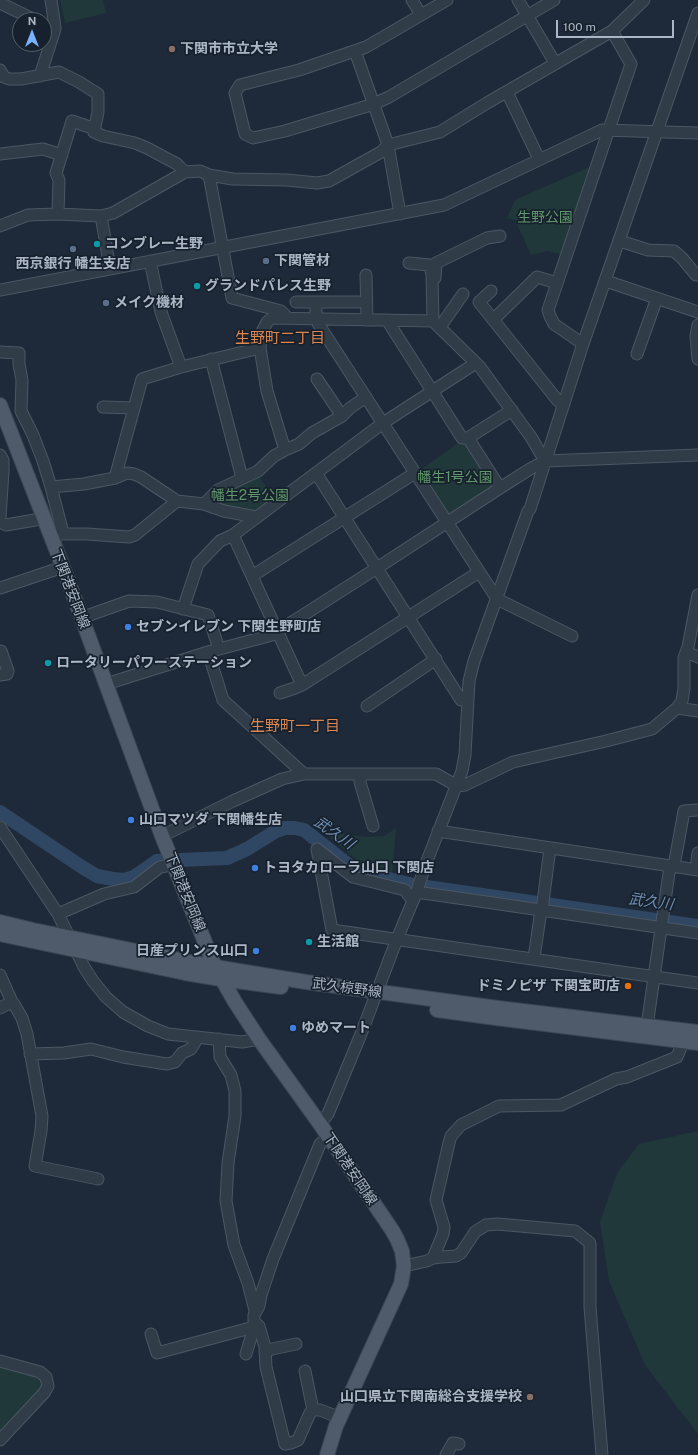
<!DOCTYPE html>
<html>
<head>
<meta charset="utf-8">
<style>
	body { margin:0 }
	#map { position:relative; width:698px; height:1455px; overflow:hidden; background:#1e2a39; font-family:"Public Sans",sans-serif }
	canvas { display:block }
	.north { position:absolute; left:12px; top:12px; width:40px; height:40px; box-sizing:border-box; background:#17212d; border:1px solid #525d6a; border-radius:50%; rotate:0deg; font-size:11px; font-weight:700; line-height:16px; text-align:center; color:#abb7c6 }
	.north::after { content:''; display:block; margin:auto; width:14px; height:18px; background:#77b2ff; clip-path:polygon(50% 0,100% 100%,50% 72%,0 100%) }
	.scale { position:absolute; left:556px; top:20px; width:118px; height:18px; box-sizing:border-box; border:2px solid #abb7c6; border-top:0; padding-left:5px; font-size:12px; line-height:14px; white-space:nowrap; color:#abb7c6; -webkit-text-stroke:3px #17212d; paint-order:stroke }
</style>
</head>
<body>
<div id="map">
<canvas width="698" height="1455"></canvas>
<div class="north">N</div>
<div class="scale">100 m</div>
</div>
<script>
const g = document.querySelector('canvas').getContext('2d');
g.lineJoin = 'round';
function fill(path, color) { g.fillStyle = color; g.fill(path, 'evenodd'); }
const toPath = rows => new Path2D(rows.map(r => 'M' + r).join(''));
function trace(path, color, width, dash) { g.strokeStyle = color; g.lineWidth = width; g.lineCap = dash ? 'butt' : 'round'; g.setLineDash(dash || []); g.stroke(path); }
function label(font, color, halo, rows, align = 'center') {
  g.font = font + ' "Public Sans","Noto Sans JP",sans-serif'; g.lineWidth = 3.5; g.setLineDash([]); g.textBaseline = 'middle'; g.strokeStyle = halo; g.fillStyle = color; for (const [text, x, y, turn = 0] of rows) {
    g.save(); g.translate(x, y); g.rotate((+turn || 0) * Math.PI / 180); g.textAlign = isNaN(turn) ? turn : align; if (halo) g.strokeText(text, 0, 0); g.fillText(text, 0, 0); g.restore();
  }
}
fill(toPath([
	[60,0,103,0,106,13,65,23],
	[592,166,562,255,547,251,531,255,515,220,507,218,515,200],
	[461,441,468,442,493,485,449,514,445,514,418,472],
	[257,474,275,499,254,514,208,503,219,491],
	[396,828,392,875,365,867,324,832,366,837,384,836],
	[698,1131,698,1434,645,1365,609,1281,600,1222,617,1173,639,1144],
	[0,1364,38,1374,45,1384,0,1437]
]), '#20383a');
trace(toPath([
	[0,812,82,867,97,876,113,879,124,880,134,877,157,861,227,858,247,849,276,831,285,828,295,828,304,830,346,863,361,872,413,885,698,926]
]), '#2f4762', 14);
const minor = toPath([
	[412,0,421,15],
	[447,0,366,47,299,70,240,85,235,93,245,134,253,138,285,131,374,104,389,97,554,0],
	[518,0,555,63],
	[0,3,35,20],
	[355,51,388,145,400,214],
	[0,70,4,77,9,79,21,79,59,72,79,82,98,94,98,112,94,132,103,136,135,143,147,148,177,164,185,172],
	[40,76,55,29,54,20,51,0],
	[507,92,539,159],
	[0,154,43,149,62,155],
	[209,175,232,298,281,311,288,318],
	[58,214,59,180,56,173,72,121,95,129],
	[101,216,110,268],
	[0,226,28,215,58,214,101,216,113,213,185,172,200,171,209,175,233,179,287,180,317,183,329,181,381,152,388,145,440,132,487,103,612,31,644,0],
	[620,241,648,250,674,251,682,258,696,275,698,275],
	[150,261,161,312,181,367],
	[409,263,430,265,432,275,433,321],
	[366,275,367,320],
	[432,281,435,278,436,263,487,238,500,236],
	[606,281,698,312],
	[0,290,444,205,602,130,698,133],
	[491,291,479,302,558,401,564,404],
	[296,302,316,302,316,319,319,325,497,599,572,636],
	[316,302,359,302],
	[494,319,537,277,557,283],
	[387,320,462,438,468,438,500,488],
	[698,325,696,336,698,359],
	[440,327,463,294],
	[583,344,554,324,550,316,548,310,631,64,612,31],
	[0,352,19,353,19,364,22,380,21,411,33,435,43,461,51,487,63,533],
	[637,354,657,298],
	[211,359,242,478],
	[317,379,342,416],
	[103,407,134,408],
	[468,438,512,410],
	[285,450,299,444,312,433,342,416,350,408,366,397],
	[0,455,3,460,3,471,0,518],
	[316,473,461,700,467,700],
	[115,478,142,379,181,367,260,348],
	[51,487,84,484,115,478,127,473,134,474,141,477,177,501,204,504,224,511,256,517],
	[204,504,218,490,258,471,274,456,285,450,267,391,260,348,262,332,267,322,272,318,433,321,480,367,531,437,545,461],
	[0,522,6,525,35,520],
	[56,534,87,534,129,537,135,535,177,501],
	[233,535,302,685],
	[252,576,415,473],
	[0,588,63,567],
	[183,609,198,564,220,541,233,535,383,423,476,363],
	[81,618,129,601,157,602,208,615,219,649],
	[208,652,223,700,304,774],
	[686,652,698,657],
	[0,675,7,674,8,671,1,651],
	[106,684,208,652,272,635,377,568,500,488,530,469,545,461,698,455],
	[280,693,295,688,302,685,479,572],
	[367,706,436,659],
	[677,708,698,711],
	[360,774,360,782,373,826],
	[0,827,58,914,84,967,93,981,106,997,123,1012,148,1026,168,1034,242,1042,259,1039],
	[438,831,698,870],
	[162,836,233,801,282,779,304,774,436,774,457,786,465,785,513,762,606,741,652,729,677,708,682,701,684,688,684,658,688,647,698,595],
	[674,866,684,811,698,810],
	[696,869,698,853],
	[416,893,423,893,493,903,698,933],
	[414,899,409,896,405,890,353,877,317,849,332,930,698,983],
	[542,910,550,848],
	[58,914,104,894,134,887,160,867,166,866],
	[534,958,541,910],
	[0,975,12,1002,0,1008],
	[12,1002,14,1004,22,1018,27,1034,42,1116,41,1131,35,1166,98,1179],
	[646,1033,670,866],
	[219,1039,220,1057,231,1075,235,1091,235,1116,228,1163,226,1201,234,1245,248,1283,255,1311],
	[30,1054,64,1053,91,1049,123,1057,167,1064,175,1062,182,1053,191,1049,198,1037],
	[320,1124,328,1114,361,1034,397,939,417,891,425,866,462,771,465,755,469,681,474,661,528,511,530,509,583,344,698,13],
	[433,1258,443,1234,444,1227,436,1200,449,1143,451,1136,461,1125,499,1106,561,1105,616,1079,627,1077,677,1057,683,1042],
	[404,1266,427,1261,433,1258,442,1257,456,1256,461,1253,475,1232,486,1225,498,1224,575,1231,590,1243,590,1307,602,1455],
	[254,1322,259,1326,265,1347,266,1367,285,1444,291,1443,298,1440,310,1413,313,1410,320,1410,333,1415],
	[151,1334,157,1353,254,1327],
	[265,1352,272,1349,296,1344],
	[246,1354,254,1327,254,1315,259,1306,261,1295,273,1259,320,1144,329,1137],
	[0,1361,40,1372,46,1377,48,1386,44,1393,0,1440],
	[305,1371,313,1410],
	[446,1455,453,1443,459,1444]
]);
const major = toPath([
	[0,405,63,567,162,836,215,967,235,1002,259,1039,320,1124,392,1230,397,1239,402,1251,404,1266,401,1284,336,1426,327,1455],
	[0,922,33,930,215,967,306,982,498,1008,698,1032],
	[0,934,185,973,221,979,281,987],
	[437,1010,496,1018,698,1043]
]);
trace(minor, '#4c5764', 13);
trace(major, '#3b4552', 16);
trace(minor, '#313c49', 11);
trace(major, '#4f5b6a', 14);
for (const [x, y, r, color] of [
	[172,49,4,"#8d6e63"],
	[97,244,4,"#0f9aa8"],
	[73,249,4,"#5c6f8a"],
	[266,261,4,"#5c6f8a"],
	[197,286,4,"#0f9aa8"],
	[106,303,4,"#5c6f8a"],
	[128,627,4,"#3f7fe0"],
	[48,663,4,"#0f9aa8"],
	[131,820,4,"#3f7fe0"],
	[255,868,4,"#3f7fe0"],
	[309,942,4,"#0f9aa8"],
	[256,951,4,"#3f7fe0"],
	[628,986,4,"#e8710a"],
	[293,1028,4,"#3f7fe0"],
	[530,1397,4,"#8d6e63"]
]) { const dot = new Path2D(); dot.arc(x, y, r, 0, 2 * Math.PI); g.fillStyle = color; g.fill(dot); trace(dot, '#17212d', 1.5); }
label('bold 14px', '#abb7c6', '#17212d', [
	["下関市市立大学",180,49],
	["コンブレー生野",105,244],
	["下関管材",274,261],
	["西京銀行 幡生支店",73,264,"center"],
	["グランドパレス生野",205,286],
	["メイク機材",114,303],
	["セブンイレブン 下関生野町店",136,627],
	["ロータリーパワーステーション",56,663],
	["山口マツダ 下関幡生店",139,820],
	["トヨタカローラ山口 下関店",263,868],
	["生活館",317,942],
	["日産プリンス山口",248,951,"right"],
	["ドミノピザ 下関宝町店",620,986,"right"],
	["ゆめマート",301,1028],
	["山口県立下関南総合支援学校",522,1397,"right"]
], 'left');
label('14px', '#61986b', '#17212d', [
	["生野公園",545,218],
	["幡生1号公園",455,478],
	["幡生2号公園",250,496]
]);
label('14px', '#abb7c6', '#17212d', [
	["下関港安岡線",70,589,69],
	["下関港安岡線",185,892,68],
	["武久椋野線",347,988,8],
	["下関港安岡線",350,1169,56]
]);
label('15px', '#de864f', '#17212d', [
	["生野町二丁目",280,338],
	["生野町一丁目",295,726]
]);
label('italic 15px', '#708fb2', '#17212d', [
	["武久川",334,833,35],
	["武久川",651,902,8]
]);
</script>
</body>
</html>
